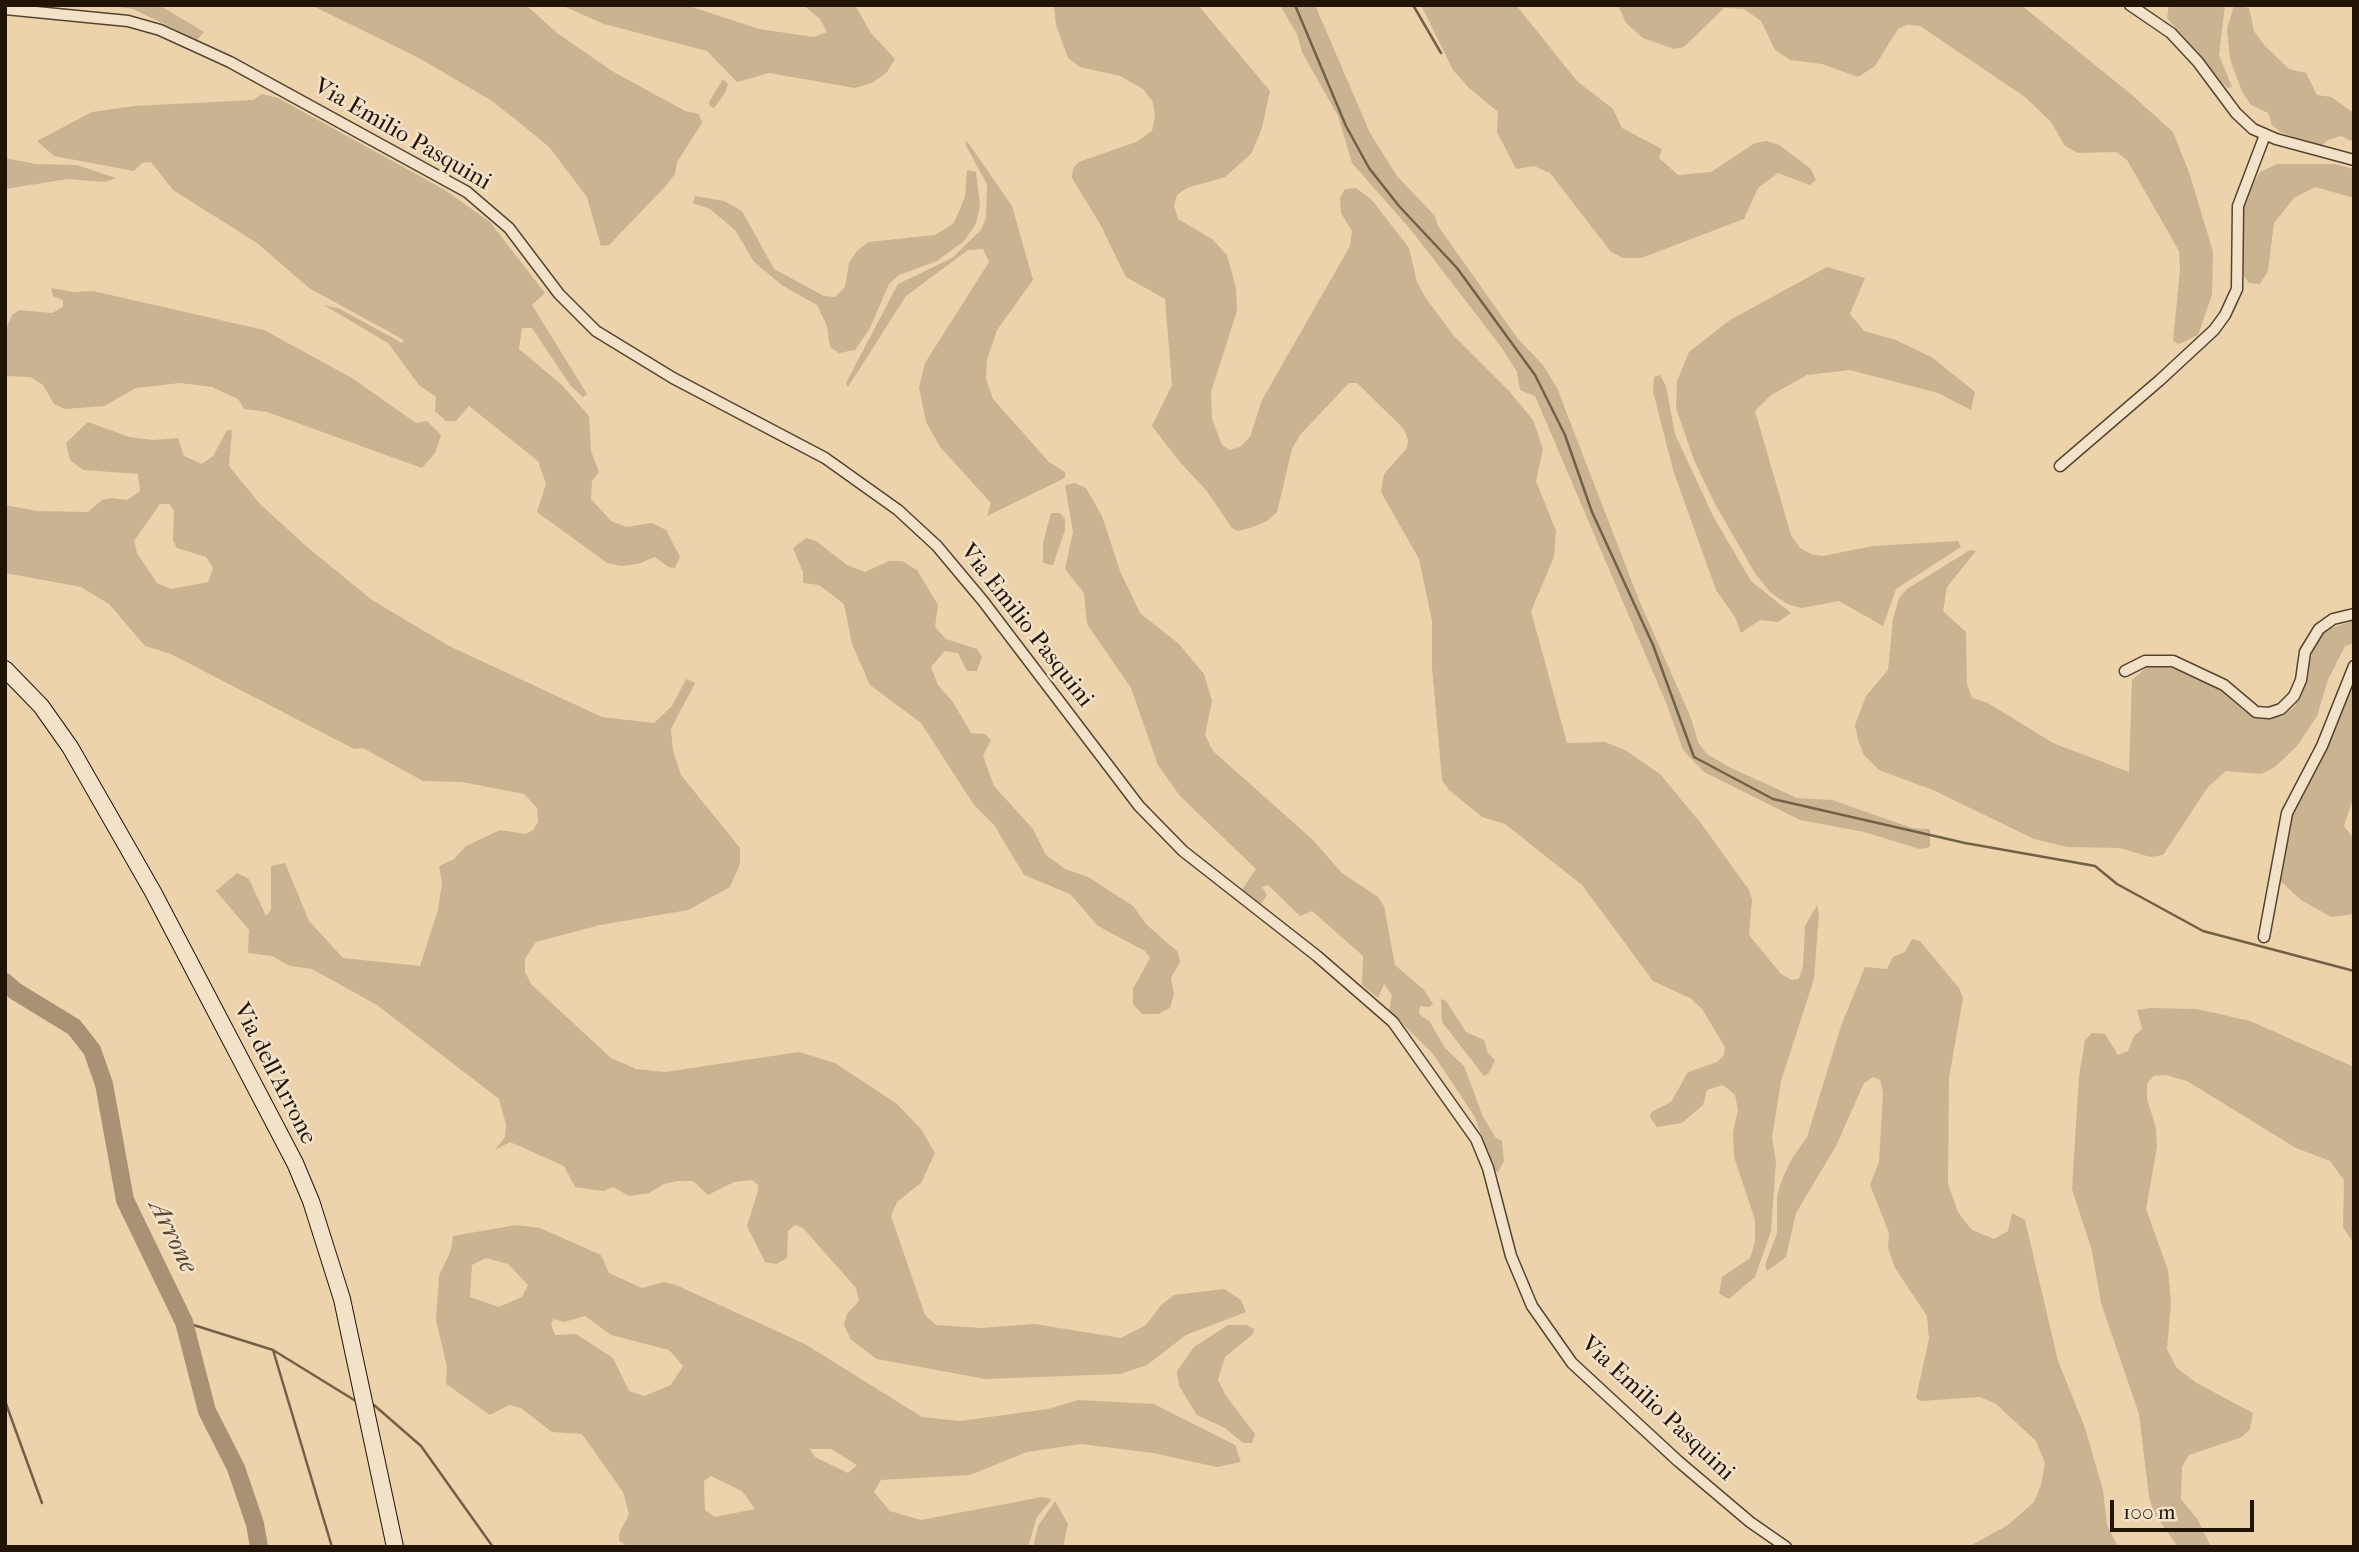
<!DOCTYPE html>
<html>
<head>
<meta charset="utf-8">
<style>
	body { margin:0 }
	#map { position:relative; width:2359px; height:1552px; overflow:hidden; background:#edd3ac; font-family:"IM FELL French Canon",serif }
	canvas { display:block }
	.frame { position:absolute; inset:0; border:7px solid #221405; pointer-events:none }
	.scale { position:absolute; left:2110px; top:1500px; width:144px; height:32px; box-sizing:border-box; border:4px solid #221405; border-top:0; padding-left:9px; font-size:21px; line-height:24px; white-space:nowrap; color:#221405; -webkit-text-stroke:5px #f3e2c9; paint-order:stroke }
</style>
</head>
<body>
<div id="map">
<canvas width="2359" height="1552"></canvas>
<div class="frame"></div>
<div class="scale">100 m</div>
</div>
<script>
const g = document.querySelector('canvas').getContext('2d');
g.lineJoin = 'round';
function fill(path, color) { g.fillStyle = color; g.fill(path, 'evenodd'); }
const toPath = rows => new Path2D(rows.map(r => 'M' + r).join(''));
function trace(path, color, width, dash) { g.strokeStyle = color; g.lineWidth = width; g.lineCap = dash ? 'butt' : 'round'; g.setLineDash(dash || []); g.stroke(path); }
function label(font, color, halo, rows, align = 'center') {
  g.font = font + ' "IM FELL French Canon",serif'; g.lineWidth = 5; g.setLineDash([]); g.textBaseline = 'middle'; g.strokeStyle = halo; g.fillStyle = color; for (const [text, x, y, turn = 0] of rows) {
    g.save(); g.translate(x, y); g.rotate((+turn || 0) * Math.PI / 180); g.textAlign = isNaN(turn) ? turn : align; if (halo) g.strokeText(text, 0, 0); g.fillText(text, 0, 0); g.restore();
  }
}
fill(toPath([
	[107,5,159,5,204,32,197,40,133,9],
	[311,5,526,5,557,33,612,71,685,111,699,114,702,123,677,162,675,174,664,188,609,245,601,246,587,197,549,147,520,123,492,101,419,58],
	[561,5,686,5,759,29,814,37,827,32,820,19,803,5,855,5,871,33,895,59,887,72,872,83,855,88,769,73,737,82,707,51,604,24],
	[1054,5,1198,5,1270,91,1262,128,1251,154,1225,177,1187,188,1177,195,1174,206,1178,219,1212,239,1227,255,1236,288,1237,311,1211,392,1212,419,1222,445,1230,450,1240,447,1250,437,1262,400,1350,246,1352,231,1341,213,1340,198,1345,189,1356,188,1372,200,1409,248,1417,282,1425,297,1454,336,1509,391,1533,420,1543,449,1536,481,1556,531,1554,557,1531,611,1567,743,1605,742,1625,750,1660,774,1703,826,1749,890,1752,900,1749,935,1781,974,1792,980,1799,979,1803,966,1805,926,1817,905,1819,913,1814,979,1781,1081,1772,1138,1776,1162,1771,1231,1755,1277,1729,1299,1719,1294,1722,1277,1750,1258,1755,1242,1755,1220,1734,1157,1733,1132,1738,1110,1735,1095,1723,1085,1707,1090,1703,1105,1682,1123,1657,1127,1650,1117,1651,1112,1671,1102,1688,1072,1717,1062,1724,1055,1725,1047,1702,1009,1690,998,1653,981,1582,885,1505,824,1482,817,1449,790,1442,780,1432,667,1432,621,1419,559,1381,492,1384,474,1407,448,1408,440,1404,429,1357,383,1349,383,1300,435,1292,449,1277,512,1267,521,1250,528,1238,531,1232,528,1206,490,1178,460,1152,426,1172,385,1165,299,1126,277,1100,224,1072,178,1073,168,1079,162,1136,142,1152,131,1155,117,1153,102,1143,89,1120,76,1080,67,1068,58,1056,25],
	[1280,5,1315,5,1370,133,1397,176,1435,216,1438,226,1518,339,1543,365,1557,388,1639,600,1691,718,1698,742,1707,754,1729,767,1797,798,1832,800,1912,828,1930,829,1930,847,1920,849,1864,832,1800,820,1704,772,1683,750,1667,705,1535,396,1520,390,1517,372,1502,348,1411,230,1352,163,1338,116,1302,52,1297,34],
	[1421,5,1516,5,1577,81,1613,109,1622,128,1662,149,1659,158,1678,175,1711,172,1755,143,1767,141,1779,145,1811,169,1816,180,1810,185,1778,173,1758,188,1744,219,1641,258,1623,258,1611,252,1550,173,1534,166,1516,169,1497,132,1498,112,1469,88,1453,70],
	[1618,5,2021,5,2132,95,2173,132,2190,175,2213,252,2212,295,2198,335,2179,344,2173,341,2180,269,2179,251,2127,160,2116,152,2078,153,2065,146,2051,122,2025,97,1920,26,1907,25,1898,29,1875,66,1858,77,1822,64,1790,60,1775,50,1761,21,1744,9,1724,8,1684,47,1674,49,1643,38,1626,23],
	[2169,5,2225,5,2219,55,2232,87,2227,88,2167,18],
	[2234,5,2249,8,2254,31,2265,46,2289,69,2306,73,2317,95,2331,97,2354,113,2354,142,2341,136,2328,140,2320,147,2280,132,2272,125,2268,113,2251,105,2242,92,2230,59,2227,29],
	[723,79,728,84,725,93,714,108,710,106,709,102],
	[262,94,278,98,445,190,490,222,545,293,532,305,587,394,583,397,570,385,532,328,522,328,519,349,562,385,589,416,591,451,599,472,592,481,591,499,611,521,626,527,652,523,666,530,680,557,675,568,668,567,655,557,638,564,621,566,607,563,537,512,546,484,538,461,469,406,456,421,446,421,435,411,436,397,419,385,388,343,324,305,340,309,402,343,404,340,309,288,257,243,173,190,151,162,142,163,134,171,54,156,37,141,92,112,134,106,253,100],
	[967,141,1012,206,1033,280,997,330,987,360,986,379,993,399,1049,462,1065,472,1065,478,987,516,991,503,940,447,926,422,919,387,925,363,989,262,983,249,968,250,906,296,848,387,846,383,898,284,952,258,981,230,986,218,987,184,965,144],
	[5,158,36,164,77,165,116,178,105,182,68,179,5,189],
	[2277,164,2334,164,2354,169,2354,198,2315,187,2294,198,2274,223,2268,271,2260,284,2249,283,2243,275,2240,214,2244,198,2260,172],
	[967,170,976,172,980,205,976,224,964,241,937,261,899,275,889,284,870,328,855,350,839,353,830,347,827,326,817,305,783,286,754,262,735,230,710,209,693,203,695,196,724,201,742,211,774,269,824,296,835,297,845,287,849,263,857,251,868,242,935,235,954,223,965,197],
	[1827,267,1865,278,1850,314,1864,331,1896,340,1933,358,1975,392,1971,410,1938,393,1850,370,1807,375,1771,395,1755,411,1791,535,1800,548,1811,554,1823,556,1873,546,1958,541,1961,547,1896,589,1883,626,1839,601,1802,608,1787,604,1771,593,1756,575,1715,504,1694,460,1676,408,1677,381,1689,352,1730,320],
	[51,288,73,292,93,291,264,330,352,378,416,423,427,421,441,435,435,453,422,468,267,412,244,409,238,399,212,387,180,383,136,388,104,406,65,409,54,404,43,385,30,377,5,376,5,331,12,315,19,310,52,313,63,307,63,300,53,296],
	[1660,375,1666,386,1675,434,1713,516,1751,581,1791,613,1778,622,1760,620,1741,633,1735,617,1716,590,1673,470,1653,391,1654,377],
	[88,422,129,437,153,440,178,438,184,456,202,464,213,456,227,430,232,430,229,466,242,482,260,504,306,546,372,600,449,646,602,717,654,723,672,706,686,679,695,683,671,729,673,751,681,775,740,848,740,864,730,887,688,910,600,925,536,942,525,959,525,972,531,984,611,1058,636,1069,665,1072,799,1052,835,1063,897,1104,921,1129,935,1153,921,1183,897,1202,891,1216,925,1315,936,1325,981,1328,1035,1324,1121,1338,1146,1325,1161,1305,1174,1295,1224,1289,1241,1300,1246,1312,1186,1335,1147,1365,1120,1374,985,1379,877,1359,851,1340,844,1325,847,1314,859,1301,856,1288,803,1228,795,1225,788,1231,787,1258,776,1264,765,1262,747,1226,758,1191,758,1185,752,1180,734,1182,708,1195,693,1181,677,1181,664,1184,649,1193,629,1196,613,1187,603,1191,575,1187,564,1166,510,1142,495,1150,505,1137,506,1124,499,1099,377,1005,312,969,290,966,272,956,248,953,249,930,216,891,237,873,249,879,266,916,271,910,271,866,285,863,309,921,343,958,420,966,438,910,442,883,439,866,454,859,466,846,500,830,526,834,533,830,538,822,537,808,524,794,462,782,423,781,363,748,354,749,171,654,145,646,109,604,81,587,5,573,5,505,37,511,88,512,102,500,111,498,127,500,140,491,138,474,83,470,70,460,66,443],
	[160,504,169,504,174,511,173,541,177,548,206,557,213,568,208,582,171,589,157,583,137,553,134,541],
	[1075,483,1086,488,1102,516,1120,571,1140,613,1179,644,1204,674,1212,701,1205,735,1213,751,1312,839,1342,873,1378,897,1384,906,1395,965,1424,990,1433,1004,1429,1007,1420,1006,1419,1014,1430,1022,1445,1048,1464,1066,1483,1117,1496,1138,1502,1141,1504,1161,1498,1172,1492,1169,1475,1117,1433,1054,1389,1010,1392,995,1384,984,1378,998,1362,985,1363,956,1312,911,1300,916,1268,885,1262,887,1267,895,1261,904,1241,891,1256,869,1180,796,1158,765,1131,688,1087,624,1084,593,1065,569,1073,532,1065,485],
	[1051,513,1060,513,1065,519,1065,530,1053,565,1043,563,1043,543],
	[806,538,816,541,847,565,865,572,889,561,902,561,917,570,938,605,935,627,946,639,977,649,982,657,977,671,967,671,958,653,945,651,931,667,938,685,953,702,971,733,985,734,991,740,983,756,994,786,1033,829,1046,855,1065,869,1088,877,1133,906,1147,925,1178,952,1180,962,1171,978,1174,994,1170,1008,1158,1014,1142,1014,1133,1004,1133,989,1150,958,1145,951,1098,926,1070,894,1024,875,994,825,974,805,921,723,870,685,852,644,844,604,819,585,803,583,803,572,793,548],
	[1970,550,1976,551,1947,587,1943,611,1966,632,1967,684,1972,698,1988,703,2053,743,2129,772,2132,680,2149,665,2162,665,2193,675,2220,690,2245,712,2263,719,2283,716,2295,706,2305,683,2314,645,2326,630,2354,620,2354,643,2345,646,2328,680,2317,716,2297,746,2275,767,2261,774,2226,771,2208,787,2163,855,2150,857,2120,848,2067,847,2034,839,1933,790,1879,770,1864,755,1858,740,1855,725,1866,696,1888,670,1893,619,1899,598,1907,589],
	[2354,672,2354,796,2344,826,2354,839,2354,914,2331,917,2301,900,2276,877,2286,829],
	[1912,939,1920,941,1959,988,1963,998,1949,1078,1948,1184,1958,1212,1972,1230,1994,1239,2008,1231,2012,1213,2025,1220,2058,1361,2085,1428,2103,1490,2107,1525,2118,1547,1968,1547,2008,1525,2034,1502,2041,1485,2045,1463,2036,1441,1996,1404,1980,1397,1921,1401,1916,1398,1929,1339,1927,1316,1895,1268,1888,1248,1889,1233,1870,1185,1879,1162,1883,1092,1880,1080,1873,1077,1864,1083,1836,1146,1796,1213,1786,1257,1767,1271,1765,1265,1777,1233,1777,1196,1781,1182,1791,1160,1807,1137,1841,1026,1865,967,1887,969,1893,957,1905,952],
	[1441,999,1446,1001,1466,1032,1484,1040,1488,1053,1495,1060,1489,1073,1484,1076,1442,1022],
	[2150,1008,2197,1009,2250,1021,2354,1067,2354,1244,2343,1227,2344,1180,2330,1161,2296,1148,2187,1081,2166,1075,2154,1076,2147,1084,2147,1099,2156,1128,2157,1147,2146,1209,2168,1270,2171,1303,2167,1349,2176,1367,2195,1382,2253,1413,2250,1429,2242,1437,2189,1455,2182,1467,2181,1499,2198,1520,2211,1547,2178,1547,2154,1513,2149,1497,2139,1414,2101,1303,2092,1251,2072,1189,2079,1076,2085,1040,2092,1033,2105,1034,2118,1055,2128,1051,2134,1036,2142,1029,2137,1010],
	[516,1225,540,1228,601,1255,609,1273,642,1288,664,1282,676,1285,805,1344,922,1417,960,1421,1048,1409,1078,1400,1154,1404,1235,1445,1241,1462,1217,1467,1153,1453,1081,1444,1027,1452,970,1475,881,1480,874,1492,890,1511,921,1520,1042,1497,1052,1499,1037,1517,1028,1547,625,1545,619,1541,619,1534,629,1514,623,1492,582,1434,552,1432,521,1408,509,1405,490,1415,446,1384,447,1367,436,1320,439,1276,451,1250,453,1236],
	[486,1258,508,1264,528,1285,522,1297,499,1307,470,1297,472,1265],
	[585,1316,611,1335,669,1350,683,1366,671,1385,644,1396,629,1391,613,1358,576,1334,555,1335,551,1325,553,1319,564,1322],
	[810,1449,831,1449,857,1465,848,1473,815,1457],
	[711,1476,742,1491,755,1509,715,1517,705,1510,704,1481],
	[1228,1325,1246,1325,1254,1329,1253,1334,1225,1357,1218,1380,1226,1396,1255,1434,1252,1443,1243,1443,1225,1428,1197,1415,1179,1386,1177,1371,1194,1347],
	[1055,1501,1068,1524,1063,1547,1033,1547,1038,1526]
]), '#cab390');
trace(toPath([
	[1295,5,1346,126,1369,168,1399,206,1457,268,1535,375,1565,435,1592,512,1653,645,1694,757,1773,799,1965,843,2095,866,2117,884,2203,931,2354,971],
	[1413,5,1441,53],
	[184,1322,273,1350,359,1403],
	[273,1350,332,1547],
	[5,1401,42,1503],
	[374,1405,421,1446,493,1547]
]), '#726047', 2.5);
trace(toPath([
	[5,982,15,991,74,1027,92,1050,104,1084,125,1200,184,1322,207,1411,236,1468,255,1524,259,1547]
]), '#a89273', 18);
const street = toPath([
	[2130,5,2171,33,2198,62,2236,113,2253,129,2276,139,2354,160],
	[5,9,128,21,160,30,230,62,467,192,509,228,559,294,596,331,673,378,825,458,898,510,937,546,983,601,1139,806,1183,851,1317,956,1393,1022,1476,1139,1488,1168,1511,1256,1532,1306,1572,1363,1678,1461,1750,1522,1786,1547],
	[2060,466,2160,380,2214,330,2225,315,2237,289,2238,206,2265,135],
	[2125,671,2145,661,2173,661,2224,685,2256,712,2269,713,2281,709,2294,696,2301,680,2305,652,2319,629,2333,619,2354,614],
	[2264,937,2287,813,2322,746,2354,666]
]);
const secondary = toPath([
	[5,669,41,706,70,747,153,892,295,1163,311,1201,342,1299,395,1547]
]);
trace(street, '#55442f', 13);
trace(secondary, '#221405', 18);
trace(street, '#f3e2c9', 10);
trace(secondary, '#f3e2c9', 16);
label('24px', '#221405', '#f3e2c9', [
	["Via Emilio Pasquini",402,135,30],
	["Via Emilio Pasquini",1026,626,52],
	["Via dell'Arrone",274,1074,63],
	["Via Emilio Pasquini",1657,1409,43]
]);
label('italic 26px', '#584631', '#f3e2c9', [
	["Arrone",172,1237,64]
]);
</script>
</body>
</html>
